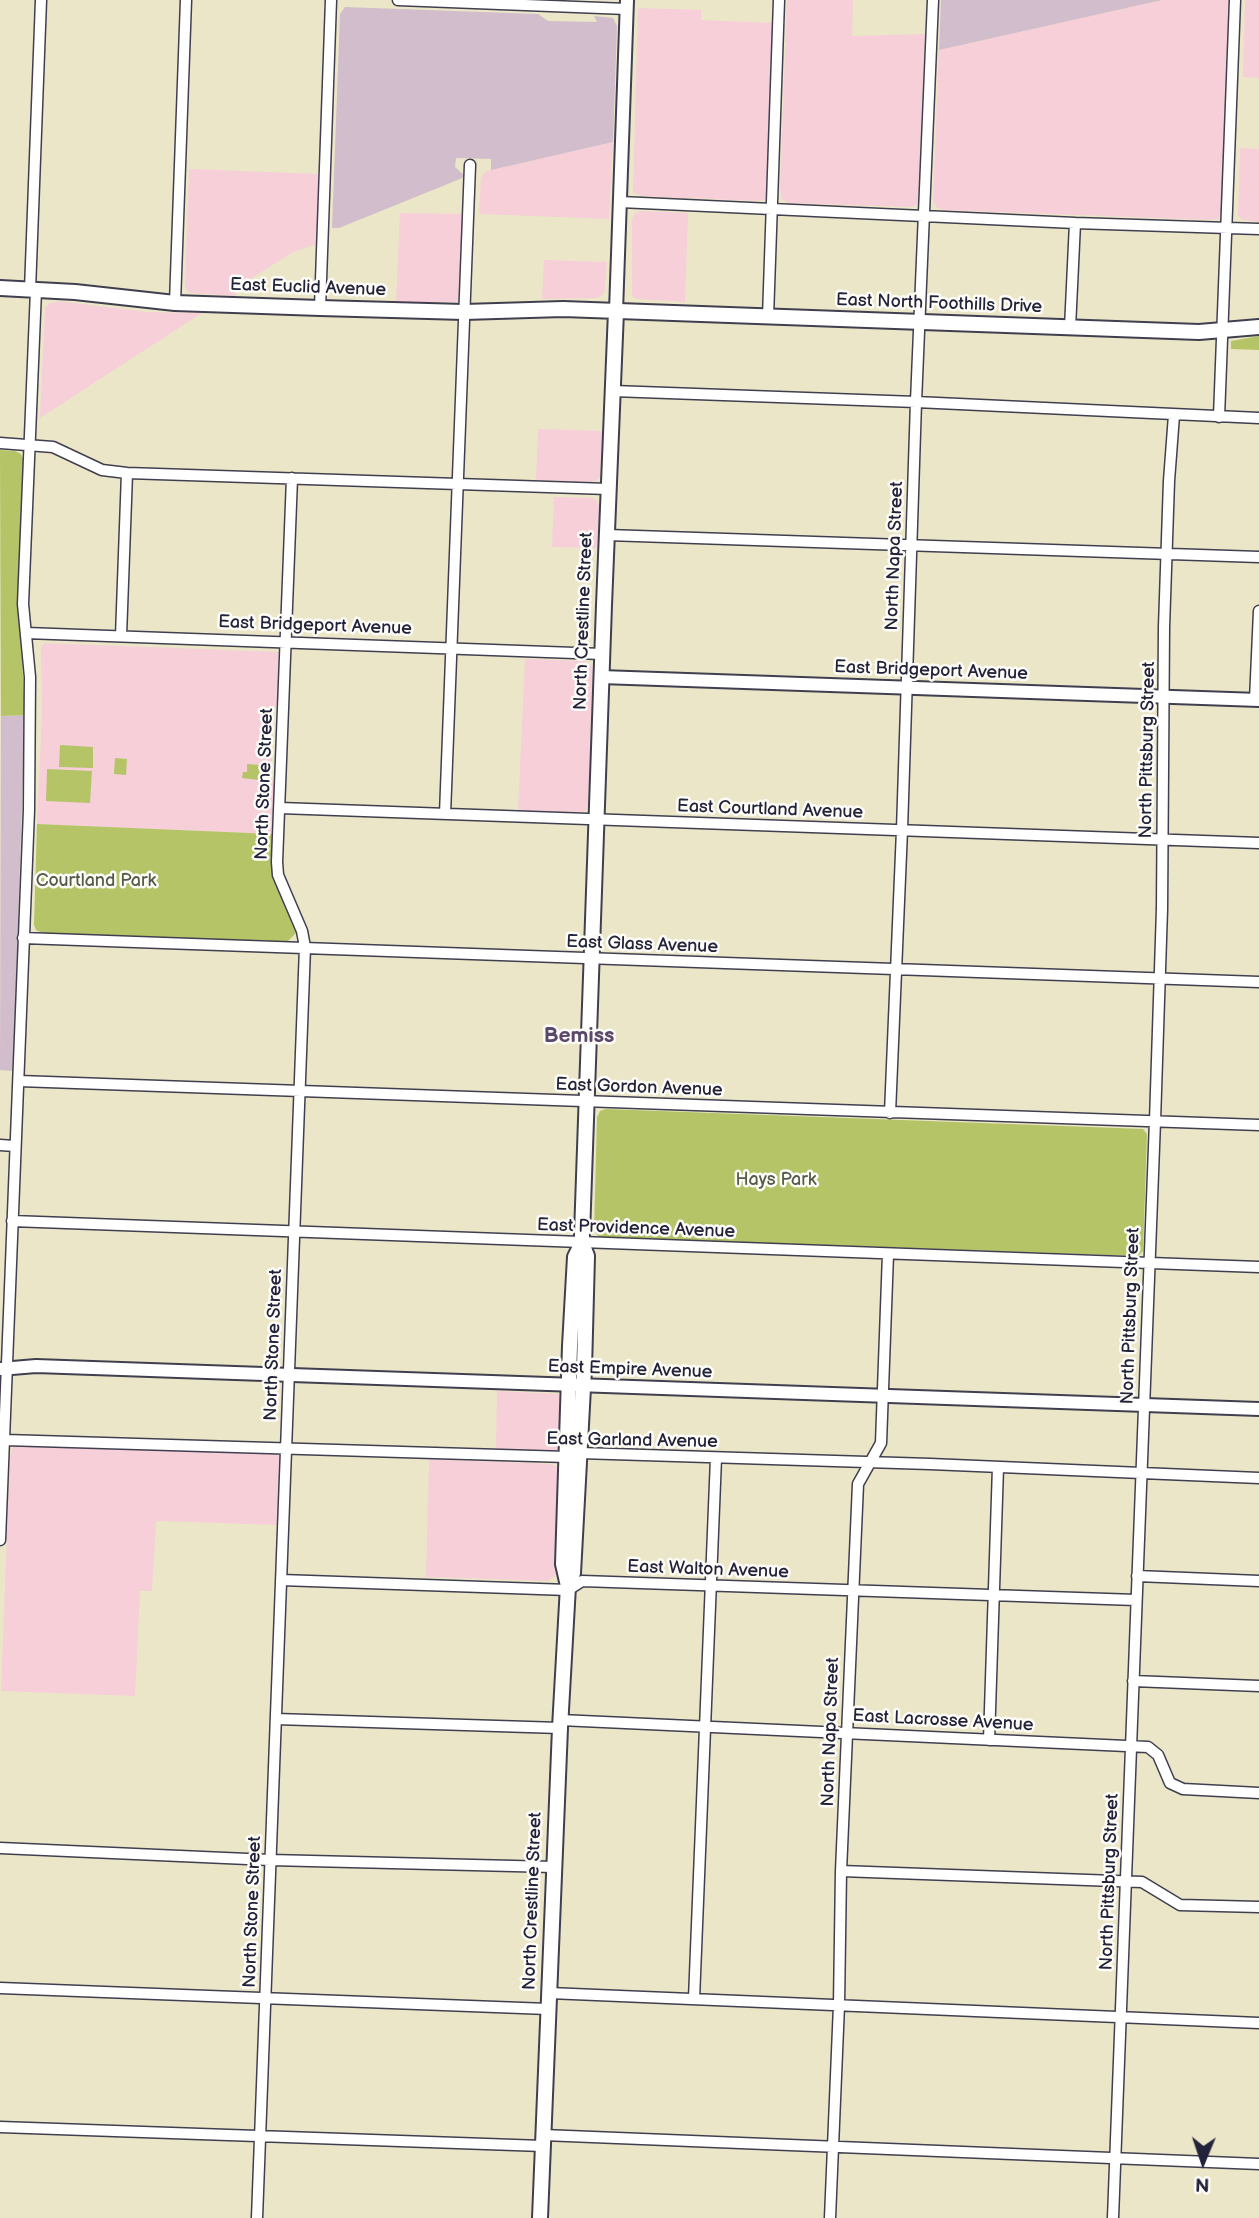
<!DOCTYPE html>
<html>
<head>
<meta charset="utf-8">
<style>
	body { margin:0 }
	#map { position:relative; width:1259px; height:2218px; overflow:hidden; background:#ebe6c8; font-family:"Balsamiq Sans",sans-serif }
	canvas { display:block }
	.north { position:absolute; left:1168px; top:2127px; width:70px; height:70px; -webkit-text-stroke:5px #fdfcf7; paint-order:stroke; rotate:182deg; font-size:19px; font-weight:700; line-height:28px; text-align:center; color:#22223b }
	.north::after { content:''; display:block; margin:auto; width:24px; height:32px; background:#22223b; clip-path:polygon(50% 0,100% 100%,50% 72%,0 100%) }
</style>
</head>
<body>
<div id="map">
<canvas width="1259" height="2218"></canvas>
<div class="north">N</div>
</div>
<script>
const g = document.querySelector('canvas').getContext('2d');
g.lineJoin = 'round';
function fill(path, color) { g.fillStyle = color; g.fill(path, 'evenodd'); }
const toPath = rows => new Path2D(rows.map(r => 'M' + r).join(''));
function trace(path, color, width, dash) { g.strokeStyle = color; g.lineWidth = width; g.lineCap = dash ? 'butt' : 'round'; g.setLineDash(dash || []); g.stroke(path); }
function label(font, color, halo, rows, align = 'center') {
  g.font = font + ' "Balsamiq Sans",sans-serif'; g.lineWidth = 5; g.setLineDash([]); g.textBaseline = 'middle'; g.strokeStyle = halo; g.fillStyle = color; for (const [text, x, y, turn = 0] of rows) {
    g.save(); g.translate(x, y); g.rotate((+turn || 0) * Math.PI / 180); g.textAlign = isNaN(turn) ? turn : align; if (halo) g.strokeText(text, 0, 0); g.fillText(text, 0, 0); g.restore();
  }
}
fill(toPath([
	[787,0,853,0,852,36,925,34,918,203,913,207,788,203,782,199,780,191],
	[1162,0,1231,0,1222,212,1219,218,1212,220,944,210,936,207,933,200,939,50],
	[1245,0,1259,0,1259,78,1243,77],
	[638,8,701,10,701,20,773,23,767,195,764,200,757,201,641,196,633,192],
	[613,142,609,219,479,214,481,178,486,171],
	[1240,148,1259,149,1259,222,1242,220,1238,215],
	[189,169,321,174,319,243,293,252,241,285,237,285,236,296,189,293,185,287],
	[639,211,688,213,685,302,637,299,632,296,632,220,634,214],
	[400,213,465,214,461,296,457,302,396,302],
	[544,260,607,262,604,294,597,298,542,299],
	[58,301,147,312,202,313,40,418,45,308,48,304],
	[538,429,602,431,600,476,597,480,592,482,536,480],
	[554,497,592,498,597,500,599,505,597,548,552,547],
	[45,643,279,652,278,702,273,711,271,777,275,786,273,834,37,824,42,713,41,647],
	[525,659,585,661,593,667,588,806,584,812,518,811],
	[497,1391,558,1394,562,1398,559,1448,553,1451,496,1449],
	[14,1444,280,1453,277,1525,156,1521,152,1591,140,1591,135,1696,1,1691,10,1456],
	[429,1459,551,1464,558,1467,560,1472,555,1576,548,1581,426,1577]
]), '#f6cfd9');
fill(toPath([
	[941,0,1162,0,939,50],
	[345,7,538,14,548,21,597,22,594,16,613,18,617,26,613,142,491,170,491,159,456,158,455,167,465,176,460,179,339,228,332,228,340,14],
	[25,715,13,1071,0,1070,1,716]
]), '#d1bdcb');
fill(toPath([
	[1259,336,1259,350,1231,349,1231,341],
	[0,450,15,451,21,454,24,461,19,598,25,715,1,716,1,724],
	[60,745,93,747,93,768,59,767],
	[115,758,127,759,126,775,114,774],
	[247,764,260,765,259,780,242,778,243,772,247,772],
	[47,769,92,771,90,803,46,801],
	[37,824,273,834,272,869,275,879,289,914,294,919,296,933,285,944,271,941,43,933,36,930,34,925],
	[606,1109,1143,1129,1147,1134,1143,1251,1138,1256,599,1237,594,1231,597,1117,600,1111]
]), '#b4c466');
const minor = toPath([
	[398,0,627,9],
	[620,202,1075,223,1259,229],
	[30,290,41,0],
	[175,303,186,0],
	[320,308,331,0],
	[768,317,779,0],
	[1070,328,1075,223],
	[613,391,916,402,1259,418],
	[1219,417,1235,0],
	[0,443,53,447,102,470,127,473,608,489],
	[607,535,1259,557],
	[26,633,602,654],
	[121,636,127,473],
	[1255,700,1259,611],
	[280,808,1259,843],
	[445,814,470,165],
	[23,938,1259,982],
	[19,1081,1259,1125],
	[890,1113,902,830,916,402,933,0],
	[0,1145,15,1146],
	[12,1221,1259,1267],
	[5,1440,567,1457,580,1453,930,1464,1259,1478],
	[0,1540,29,810,30,677,23,604,36,290],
	[1137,1576,1259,1581],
	[281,1580,568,1590,582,1581,1136,1600],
	[1133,1681,1259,1686],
	[276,1719,560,1728],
	[560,1720,1148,1747,1158,1755,1170,1783,1183,1789,1259,1793],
	[989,1740,998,1467],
	[0,1848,270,1860,554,1867],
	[841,1871,1142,1882,1180,1905,1259,1907],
	[0,1988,548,2009],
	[549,1993,1259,2023],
	[694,1999,716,1458],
	[0,2127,543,2146],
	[543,2135,1259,2164],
	[257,2218,305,947,302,931,278,875,277,862,292,478],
	[830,2218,839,2005,841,1871,858,1484,881,1443,888,1254],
	[1113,2218,1155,1121,1162,909,1164,627,1169,481,1174,415]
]);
const tertiary = toPath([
	[616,311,627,0],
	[601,677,1259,700],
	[0,1369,36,1366,1259,1409]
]);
const secondary = toPath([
	[0,288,75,292,175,303,320,308,464,312,563,309,1199,332,1259,327],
	[568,1586,573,1573,584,1369,587,1256,582,1243],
	[540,2218,560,1728,568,1586,563,1564,570,1346,575,1257,582,1243,582,1234,604,605,616,311]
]);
trace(minor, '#403f50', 13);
trace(tertiary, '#403f50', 16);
trace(secondary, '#403f50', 18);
trace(minor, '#fff', 10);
trace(tertiary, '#fff', 12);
trace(secondary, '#fff', 14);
label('18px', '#22223b', '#fdfcf7', [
	["East Euclid Avenue",308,288,2],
	["East North Foothills Drive",939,304,2],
	["North Napa Street",895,556,-88],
	["North Crestline Street",584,621,-88],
	["East Bridgeport Avenue",315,626,2],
	["East Bridgeport Avenue",931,671,2],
	["North Pittsburg Street",1148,750,-89],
	["North Stone Street",265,784,-88],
	["East Courtland Avenue",770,810,2],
	["East Glass Avenue",642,945,2],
	["East Gordon Avenue",639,1088,2],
	["East Providence Avenue",636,1229,2],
	["North Pittsburg Street",1131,1316,-88],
	["North Stone Street",274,1345,-88],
	["East Empire Avenue",630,1370,2],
	["East Garland Avenue",632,1441,1],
	["East Walton Avenue",708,1570,2],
	["East Lacrosse Avenue",943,1721,3],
	["North Napa Street",831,1732,-88],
	["North Pittsburg Street",1110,1882,-88],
	["North Crestline Street",533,1901,-88],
	["North Stone Street",253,1912,-88]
]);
label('18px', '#555b4a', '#fdfcf7', [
	["Courtland Park",96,881],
	["Hays Park",776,1180]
]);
label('bold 21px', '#5b486a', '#fdfcf7', [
	["Bemiss",579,1037]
]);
</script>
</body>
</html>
